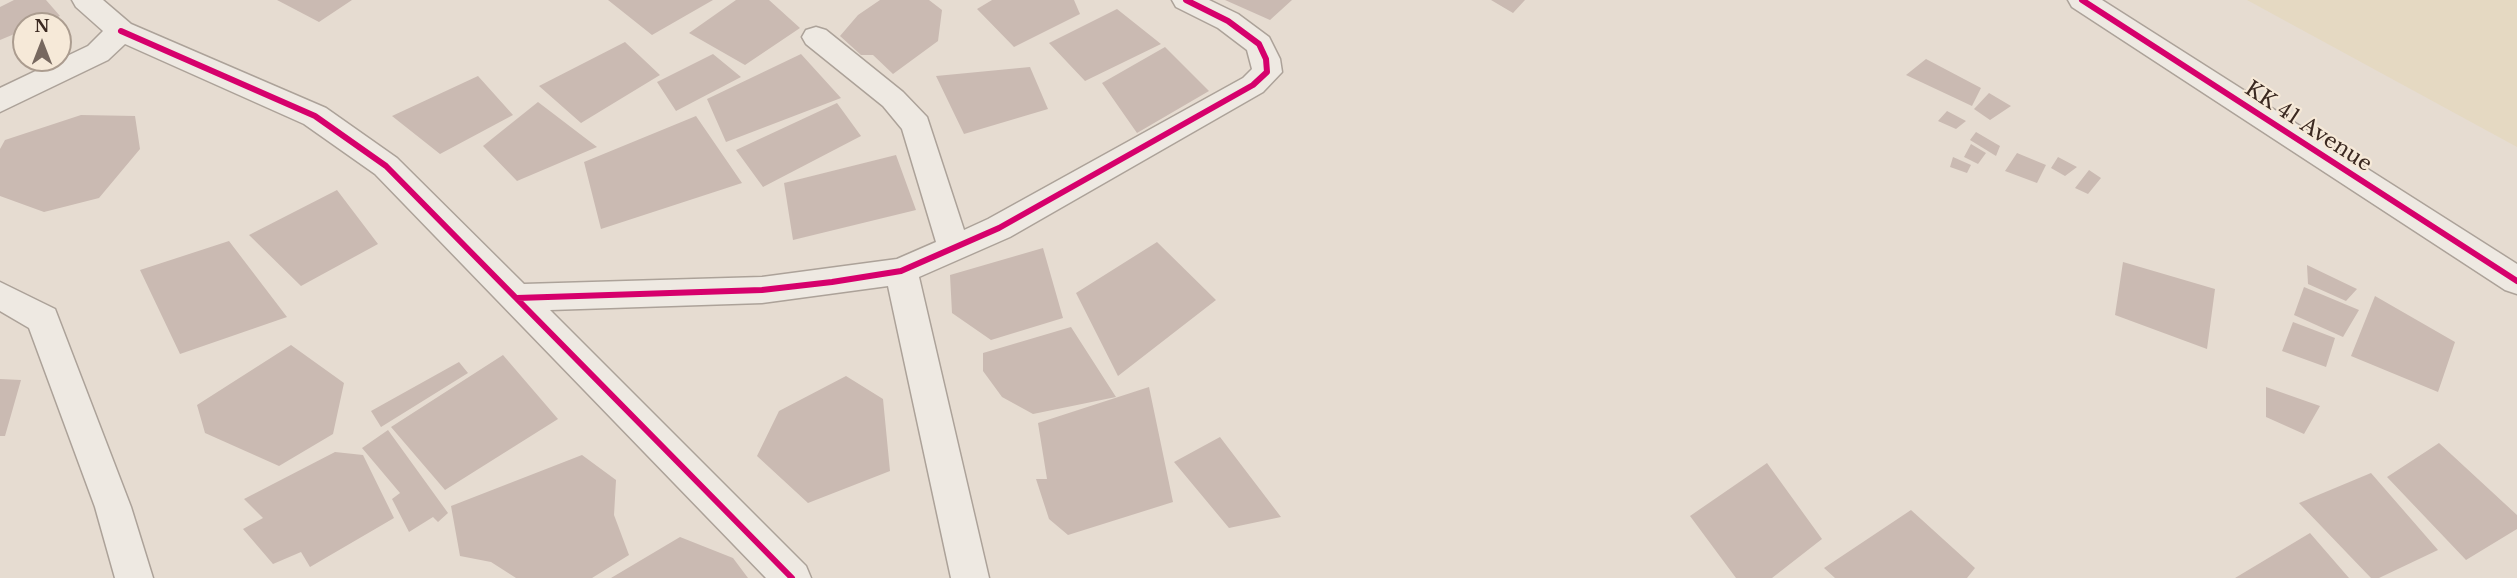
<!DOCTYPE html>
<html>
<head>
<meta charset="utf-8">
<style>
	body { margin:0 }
	#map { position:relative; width:2517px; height:578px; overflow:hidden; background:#e6dcd1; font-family:"Libre Baskerville",serif }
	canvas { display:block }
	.north { position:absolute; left:12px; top:12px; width:60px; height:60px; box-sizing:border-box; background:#f6e9d8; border:2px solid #ab9c8f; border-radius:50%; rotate:0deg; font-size:16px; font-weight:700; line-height:24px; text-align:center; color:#3b2921 }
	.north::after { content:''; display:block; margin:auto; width:21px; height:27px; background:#77685f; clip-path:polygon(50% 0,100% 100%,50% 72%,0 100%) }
</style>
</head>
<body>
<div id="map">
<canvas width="2517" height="578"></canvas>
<div class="north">N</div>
</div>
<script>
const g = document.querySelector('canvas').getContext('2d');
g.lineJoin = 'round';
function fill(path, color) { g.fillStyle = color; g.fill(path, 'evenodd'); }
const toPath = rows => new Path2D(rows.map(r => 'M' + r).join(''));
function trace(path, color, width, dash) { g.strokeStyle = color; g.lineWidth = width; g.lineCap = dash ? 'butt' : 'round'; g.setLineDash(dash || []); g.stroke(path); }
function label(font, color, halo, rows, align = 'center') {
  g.font = font + ' "Libre Baskerville",serif'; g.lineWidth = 4.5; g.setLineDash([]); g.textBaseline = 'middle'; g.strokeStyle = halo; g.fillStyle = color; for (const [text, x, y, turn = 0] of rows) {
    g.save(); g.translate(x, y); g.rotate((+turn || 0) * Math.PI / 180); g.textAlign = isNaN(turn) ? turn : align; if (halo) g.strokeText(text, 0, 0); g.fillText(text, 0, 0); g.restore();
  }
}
fill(toPath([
	[2247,0,2517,0,2517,147]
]), '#e5d9c2');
fill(toPath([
	[14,0,46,0,60,16,40,24,24,24,24,30,0,40,0,7],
	[277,0,352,0,319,22],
	[608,0,713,0,652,35],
	[736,0,769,0,800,28,745,65,689,33],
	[880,0,929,0,942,10,938,41,893,74,873,55,861,55,840,36,858,15],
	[992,0,1074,0,1080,14,1014,47,977,9],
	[1225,0,1292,0,1270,20],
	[1491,0,1525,0,1513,13],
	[1117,9,1161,44,1085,81,1049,43],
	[625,42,660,75,581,123,539,86],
	[1165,47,1209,91,1137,133,1102,83],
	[713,54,741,77,676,111,657,82],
	[801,54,841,98,726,142,707,99],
	[1926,59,1981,88,1972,106,1906,75],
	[1030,67,1048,109,964,134,936,76],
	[478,76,513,115,440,154,392,116],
	[1989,93,2011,106,1990,120,1974,109],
	[538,102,597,147,517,181,483,146],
	[837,103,861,136,763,187,736,150],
	[1947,111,1966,121,1956,129,1938,121],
	[81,115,135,116,140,149,99,198,44,212,0,196,0,149,5,140],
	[696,116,742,183,601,229,584,162],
	[1976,132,2000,146,1996,156,1970,140],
	[1971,144,1986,153,1978,164,1964,157],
	[2017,153,2046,165,2037,183,2005,171],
	[896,155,916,210,793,240,784,183],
	[1953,157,1971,165,1967,173,1950,167],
	[2058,157,2077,167,2065,176,2051,168],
	[2089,170,2101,178,2088,194,2075,188],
	[337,190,378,244,301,286,249,235],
	[229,241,287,317,180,354,140,270],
	[1157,242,1216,300,1118,376,1076,293],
	[1043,248,1063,318,991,340,952,313,950,275],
	[2123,262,2215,289,2207,349,2115,315],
	[2307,265,2357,289,2346,301,2308,284],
	[2304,287,2359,310,2343,337,2294,315],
	[2375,296,2455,342,2438,392,2351,356],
	[2293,322,2335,338,2326,367,2282,351],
	[1071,327,1116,397,1033,414,1002,397,983,371,983,353],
	[291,345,344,383,333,434,279,466,205,433,197,405],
	[503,355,558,419,445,490,391,427],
	[459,362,468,373,381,427,371,411],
	[846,376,883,399,890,471,808,503,757,456,779,411],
	[0,379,21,380,5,436,0,436],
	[1149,387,1173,502,1068,535,1049,519,1036,479,1047,479,1038,423],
	[2266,387,2320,406,2304,434,2266,417],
	[388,430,448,513,438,522,433,517,409,532,392,499,400,493,362,448],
	[1220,437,1281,517,1229,528,1174,462],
	[2439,443,2517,515,2517,529,2466,560,2387,477],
	[335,452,363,455,394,518,310,567,301,552,273,564,243,529,263,518,244,499],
	[582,455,616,480,614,515,629,555,592,578,516,578,491,562,460,556,451,506],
	[1767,463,1822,539,1772,578,1736,578,1690,516],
	[2371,473,2438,550,2379,578,2371,578,2299,503],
	[1911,510,1975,568,1967,578,1835,578,1824,568],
	[2310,533,2349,578,2235,578],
	[680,537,733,558,748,578,611,578]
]), '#cabab2');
const minor = toPath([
	[72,0,103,0,131,24,326,108,397,158,524,284,762,277,897,259,936,242,902,129,883,106,806,44,802,37,806,30,816,27,826,30,903,92,927,117,964,230,988,219,1243,78,1252,69,1247,50,1218,28,1176,7,1172,0,1209,0,1238,14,1269,37,1280,59,1282,72,1263,92,1010,237,919,277,989,578,951,578,888,286,762,303,550,310,806,566,811,578,766,578,375,174,304,124,125,44,108,60,0,112,0,88,88,46,103,31,76,7,72,0],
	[2068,0,2102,0,2517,264,2517,294,2505,290,2072,7,2068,0],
	[0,282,55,309,131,507,153,578,115,578,95,507,29,328,0,311,0,282]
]);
trace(minor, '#aca299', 3);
fill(minor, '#eee9e2');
trace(toPath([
	[2082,0,2517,281],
	[121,31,315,116,386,166,792,578],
	[517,298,762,290,832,282,901,271,999,228,1253,85,1267,72,1266,59,1259,44,1228,21,1186,0]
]), '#d6006c', 6);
label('21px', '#3b2921', '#f6e9d8', [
	["KK 41 Avenue",2308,127,33]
]);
</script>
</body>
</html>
